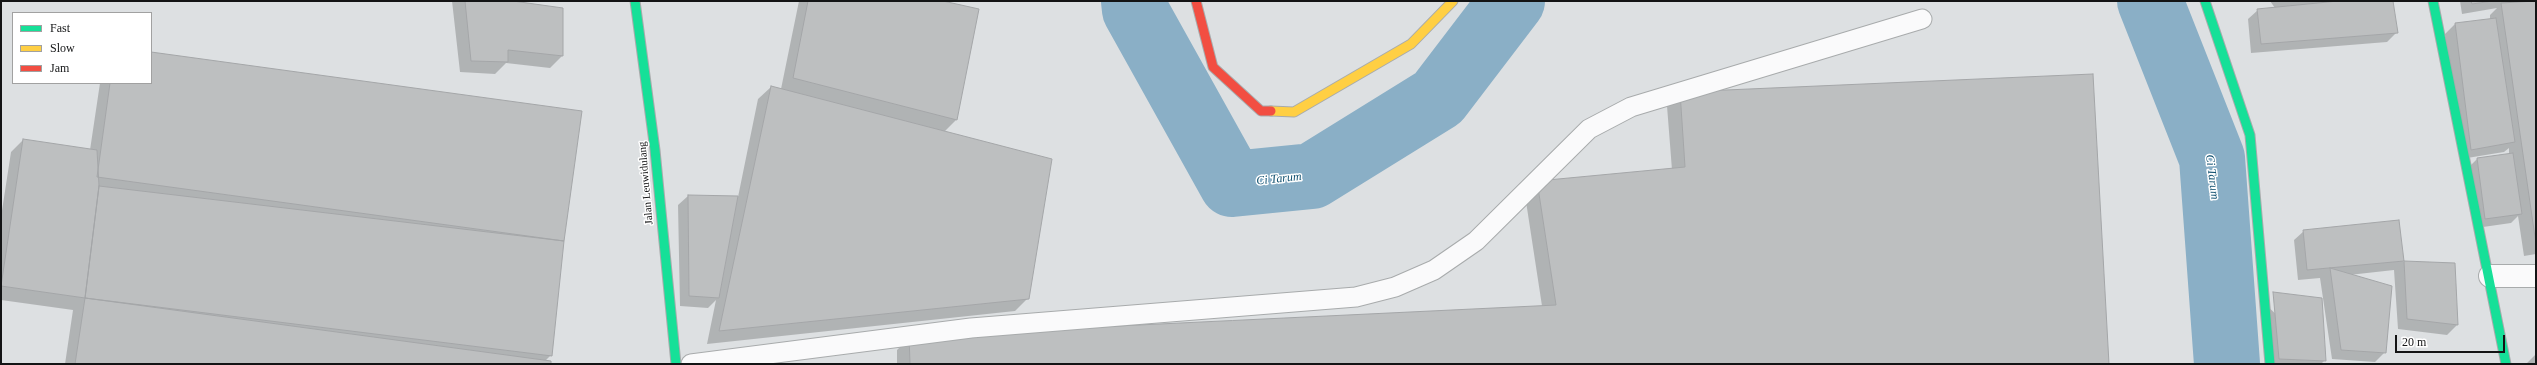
<!DOCTYPE html>
<html>
<head>
<meta charset="utf-8">
<style>
	body { margin:0 }
	#map { position:relative; width:2537px; height:365px; overflow:hidden; background:#dde0e2; font-family:"Times New Roman",serif }
	canvas { display:block }
	.frame { position:absolute; inset:0; border:2px solid #131415; pointer-events:none }
	.legend { position:absolute; left:12px; top:12px; width:140px; height:72px; box-sizing:border-box; background:#fff; border:1px solid #a1a1a1; margin:0; padding:5px 7px; list-style:none; font-size:12px; color:#131415 }
	.legend li { display:flex; align-items:center; gap:8px; height:20px }
	.legend b { width:20px; border:1px solid #a1a1a1 }
	.scale { position:absolute; left:2395px; top:335px; width:110px; height:18px; box-sizing:border-box; border:2px solid #131415; border-top:0; padding-left:5px; font-size:12px; line-height:14px; white-space:nowrap; color:#131415; -webkit-text-stroke:3px #fff; paint-order:stroke }
</style>
</head>
<body>
<div id="map">
<canvas width="2537" height="365"></canvas>
<div class="frame"></div>
<ul class="legend">
<li><b style="height:5px;background:#16e098"></b>Fast</li>
<li><b style="height:5px;background:#ffcf43"></b>Slow</li>
<li><b style="height:5px;background:#f24e42"></b>Jam</li>
</ul>
<div class="scale">20 m</div>
</div>
<script>
const g = document.querySelector('canvas').getContext('2d');
g.lineJoin = 'round';
function fill(path, color) { g.fillStyle = color; g.fill(path, 'evenodd'); }
const toPath = rows => new Path2D(rows.map(r => 'M' + r).join(''));
function trace(path, color, width, dash) { g.strokeStyle = color; g.lineWidth = width; g.lineCap = dash ? 'butt' : 'round'; g.setLineDash(dash || []); g.stroke(path); }
function label(font, color, halo, rows, align = 'center') {
  g.font = font + ' "Times New Roman",serif'; g.lineWidth = 3; g.setLineDash([]); g.textBaseline = 'middle'; g.strokeStyle = halo; g.fillStyle = color; for (const [text, x, y, turn = 0] of rows) {
    g.save(); g.translate(x, y); g.rotate((+turn || 0) * Math.PI / 180); g.textAlign = isNaN(turn) ? turn : align; if (halo) g.strokeText(text, 0, 0); g.fillText(text, 0, 0); g.restore();
  }
}
fill(toPath([
	[452,1,512,1,562,9,562,56,550,68,506,63,495,74,460,72],
	[799,1,938,1,956,120,944,132,1028,298,1015,311,707,344,716,300,708,308,680,306,678,205,688,196,738,197,758,99,771,87,781,89],
	[2270,1,2392,1,2397,32,2387,42,2251,53,2248,19,2258,10,2275,8],
	[2460,1,2536,1,2536,254,2524,256,2518,216,2511,223,2476,228,2468,168,2477,159,2509,154,2509,148,2504,152,2461,159,2445,34,2455,24,2490,20,2490,15,2497,8,2462,14],
	[151,53,581,112,563,241,551,355,545,361,550,364,65,364,73,310,1,300,1,217,11,152,23,140,90,150,100,83,151,83],
	[1680,93,2108,364,897,364,897,350,910,337,1542,306,1525,195,1537,182,1672,170,1667,106],
	[2399,221,2403,262,2454,264,2457,325,2447,335,2398,329,2394,270,2349,275,2385,352,2375,362,2332,359,2320,278,2298,280,2294,240,2304,231],
	[2264,303,2325,360,2321,364,2269,364],
	[2536,354,2536,364,2527,364,2527,363]
]), '#0003');
trace(toPath([
	[1134,1,1135,10,1232,184,1312,176,1438,98,1512,1],
	[2150,1,2212,158,2227,364]
]), '#8aafc6', 66);
const building = toPath([
	[465,1,513,1,563,8,563,56,508,50,508,62,471,61,465,1],
	[808,1,943,1,979,9,957,120,793,78,808,1],
	[2338,1,2393,1,2398,33,2261,44,2257,9,2338,1],
	[2471,1,2493,1,2472,4,2471,1],
	[2536,1,2536,244,2501,3,2536,1],
	[2496,18,2515,142,2471,150,2455,23,2496,18],
	[151,52,582,111,564,241,97,177,110,83,151,83,151,52],
	[2093,74,2109,364,910,364,909,336,1556,305,1537,181,1685,167,1680,92,2093,74],
	[771,86,1052,159,1029,299,719,331,771,86],
	[23,139,97,150,99,186,85,298,1,286,23,139],
	[2513,153,2522,214,2485,219,2477,158,2513,153],
	[99,186,564,241,552,356,85,298,99,186],
	[688,195,738,196,719,298,689,296,688,195],
	[2399,220,2404,261,2307,270,2303,230,2399,220],
	[2404,261,2455,263,2458,325,2407,319,2404,261],
	[2330,268,2392,286,2386,353,2341,350,2330,268],
	[2273,292,2322,298,2326,361,2279,359,2273,292],
	[85,298,551,361,551,364,75,364,85,298]
]);
fill(building, '#bdbfc0');
trace(building, '#a4a6a8', 1);
const lane = toPath([
	[691,364,971,328,1356,297,1395,287,1434,270,1476,241,1589,129,1631,107,1922,19]
]);
const street = toPath([
	[2490,276,2536,276]
]);
const fast = toPath([
	[635,1,655,150,676,364],
	[2205,1,2250,135,2270,364],
	[2433,1,2506,364]
]);
const slow = toPath([
	[1271,111,1294,112,1411,44,1453,1]
]);
const jam = toPath([
	[1196,1,1213,67,1261,111,1271,111]
]);
trace(lane, '#a8abac', 21);
trace(street, '#a8abac', 24);
trace(fast, '#a8abac', 11);
trace(slow, '#a8abac', 11);
trace(jam, '#a8abac', 11);
trace(lane, '#fafafb', 19);
trace(street, '#fafafb', 22);
trace(fast, '#16e098', 9);
trace(slow, '#ffcf43', 9);
trace(jam, '#f24e42', 9);
label('11px', '#131415', '#fff', [
	["Jalan Leuwidulang",646,183,-95]
]);
label('italic 12px', '#0d4e6e', '#fff', [
	["Ci Tarum",2212,177,83],
	["Ci Tarum",1279,179,-6]
]);
</script>
</body>
</html>
